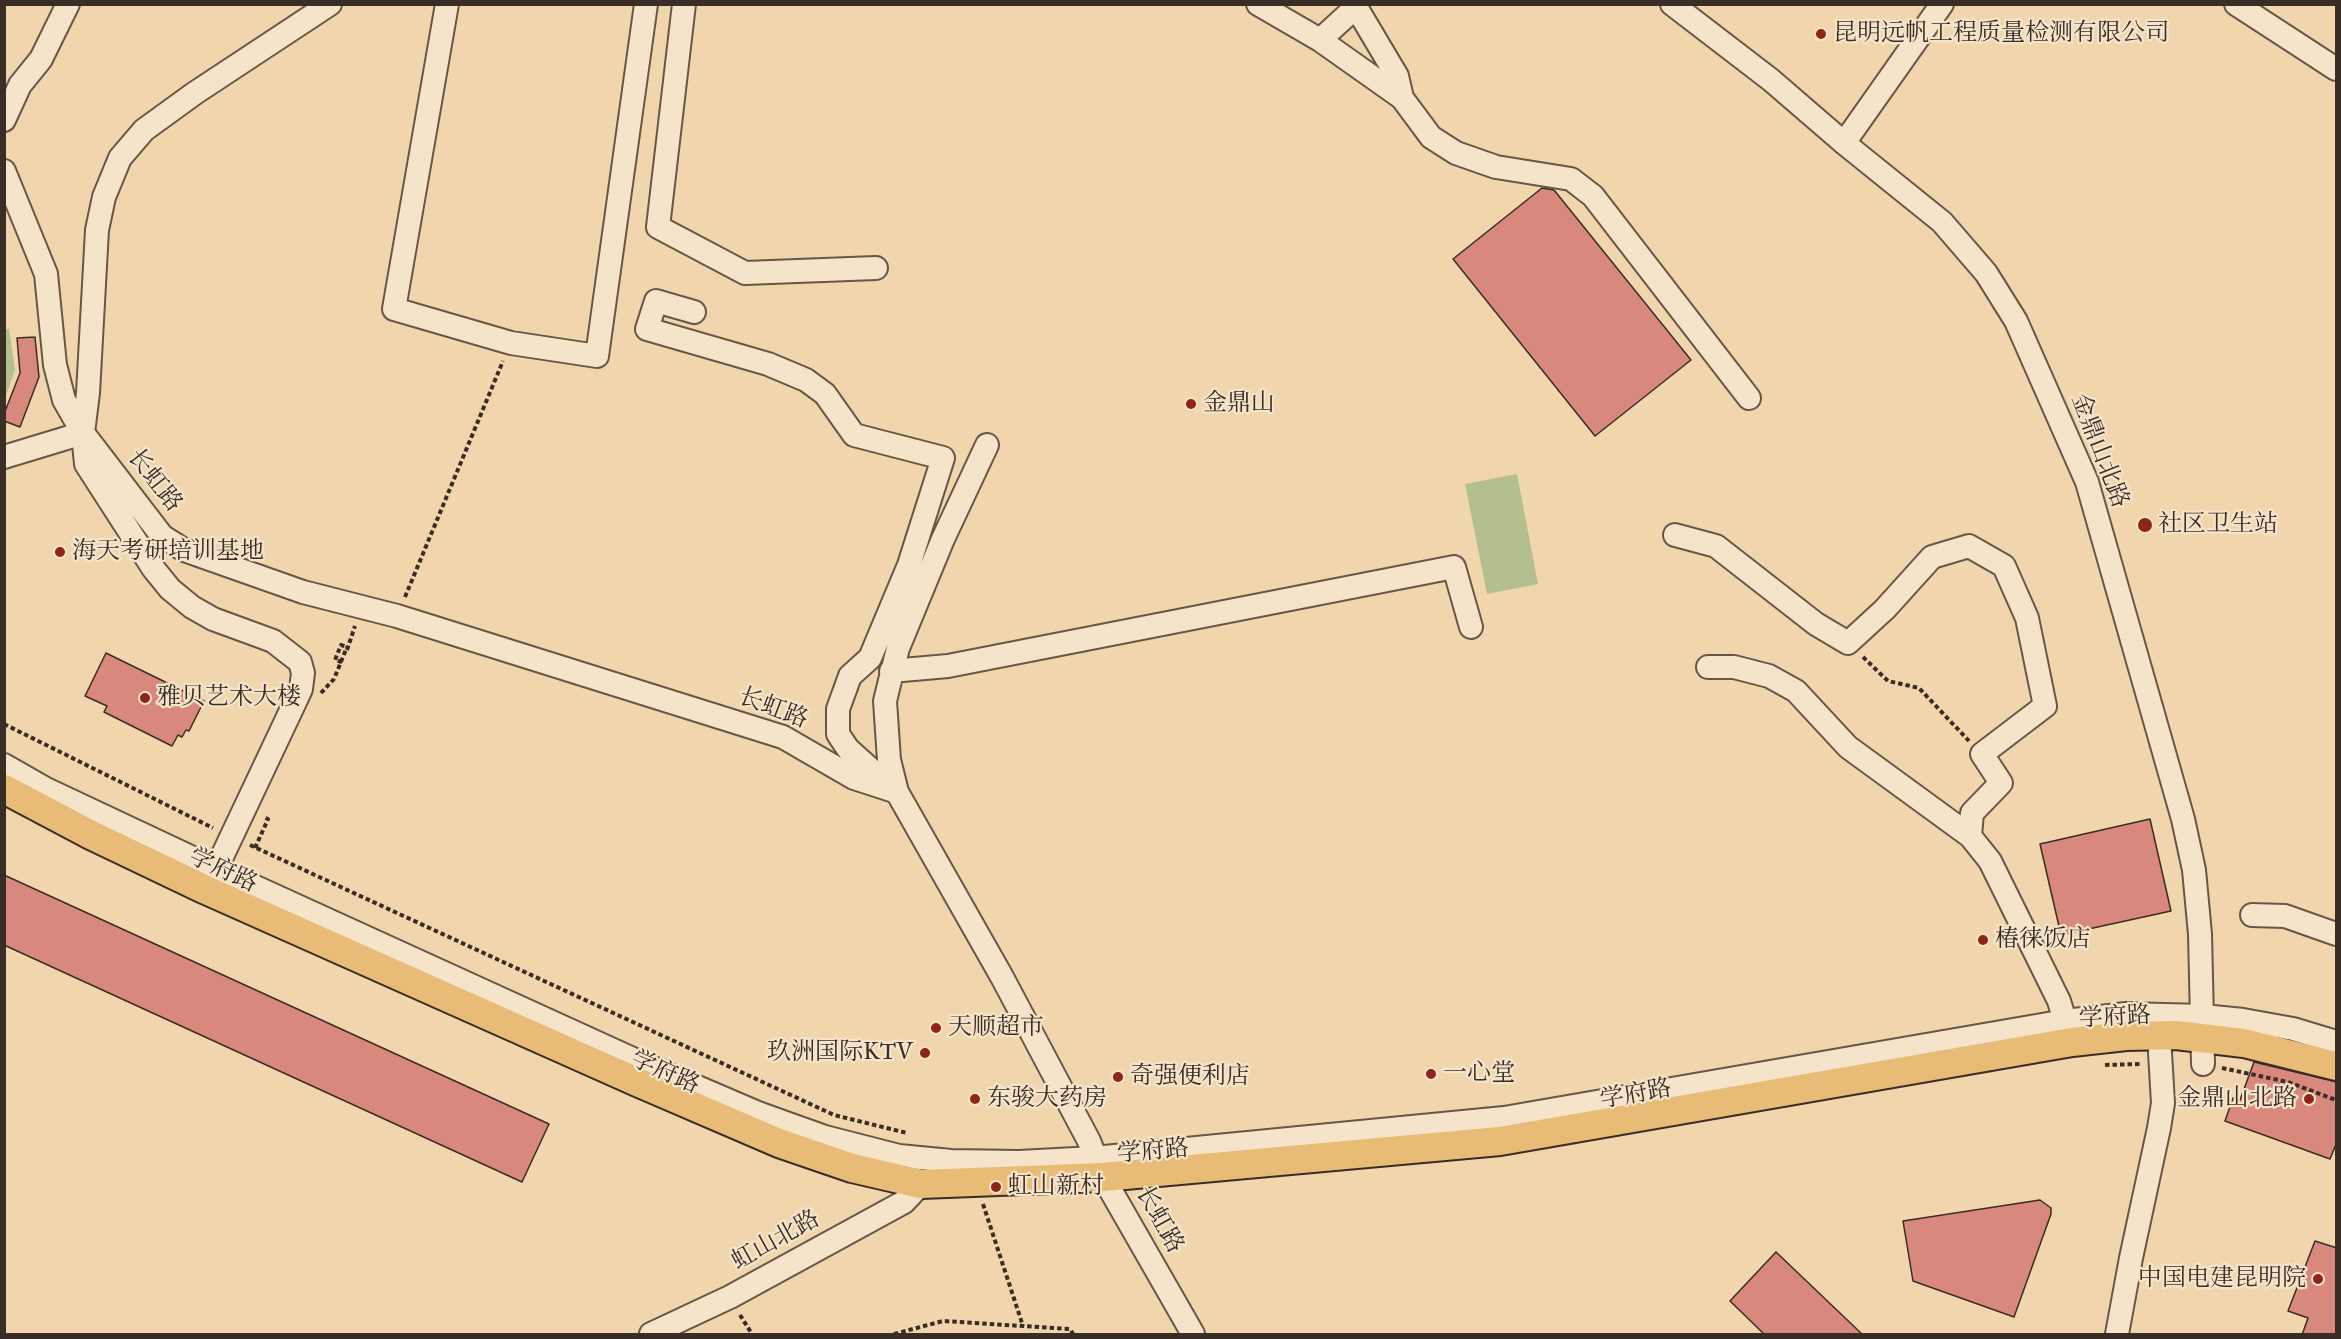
<!DOCTYPE html>
<html>
<head>
<meta charset="utf-8">
<style>
	body { margin:0 }
	#map { position:relative; width:2341px; height:1339px; overflow:hidden; background:#f1d6ad; font-family:"IM FELL Great Primer",serif }
	canvas { display:block }
	.frame { position:absolute; inset:0; border:6px solid #3a2d25; pointer-events:none }
</style>
</head>
<body>
<div id="map">
<canvas width="2341" height="1339"></canvas>
<div class="frame"></div>
</div>
<script>
const g = document.querySelector('canvas').getContext('2d');
g.lineJoin = 'round';
function fill(path, color) { g.fillStyle = color; g.fill(path, 'evenodd'); }
const toPath = rows => new Path2D(rows.map(r => 'M' + r).join(''));
function trace(path, color, width, dash) { g.strokeStyle = color; g.lineWidth = width; g.lineCap = dash ? 'butt' : 'round'; g.setLineDash(dash || []); g.stroke(path); }
function label(font, color, halo, rows, align = 'center') {
  g.font = font + ' "IM FELL Great Primer","Noto Serif SC",serif'; g.lineWidth = 4.5; g.setLineDash([]); g.textBaseline = 'middle'; g.strokeStyle = halo; g.fillStyle = color; for (const [text, x, y, turn = 0] of rows) {
    g.save(); g.translate(x, y); g.rotate((+turn || 0) * Math.PI / 180); g.textAlign = isNaN(turn) ? turn : align; if (halo) g.strokeText(text, 0, 0); g.fillText(text, 0, 0); g.restore();
  }
}
fill(toPath([
	[9,328,15,370,5,398,5,330],
	[1517,474,1538,584,1487,594,1465,484]
]), '#b3bf8f');
const building = toPath([
	[1542,188,1554,190,1691,360,1595,436,1453,259,1542,188],
	[35,337,39,377,20,427,4,421,4,414,20,373,17,338,35,337],
	[106,653,204,701,189,731,186,730,182,737,178,735,172,746,104,712,107,706,85,696,106,653],
	[2150,819,2171,911,2061,935,2040,844,2150,819],
	[4,875,549,1124,522,1182,4,945,4,875],
	[2254,1062,2337,1082,2337,1142,2330,1159,2225,1121,2233,1098,2240,1100,2254,1062],
	[2040,1200,2051,1208,2051,1214,2014,1317,1913,1281,1903,1221,2040,1200],
	[2315,1241,2337,1248,2337,1335,2302,1335,2308,1318,2288,1311,2315,1241],
	[1776,1252,1863,1335,1765,1335,1730,1301,1776,1252]
]);
fill(building, '#d8887c');
trace(building, '#3a2d25', 1.5);
const minor = toPath([
	[447,4,394,309,511,343,597,356,646,4],
	[684,4,658,227,745,273,876,268],
	[1258,4,1320,40,1356,7,1354,4],
	[1672,4,1771,80,1844,143,1942,222,1986,273,2016,321,2087,482,2183,819,2194,870,2200,934,2203,1064],
	[2236,4,2336,69],
	[1356,7,1397,76,1402,98],
	[1320,40,1402,98,1431,137,1456,153,1496,167,1571,179,1593,196,1749,398],
	[4,120,20,85,41,59,68,4],
	[1844,143,1942,4],
	[4,171,46,274,55,365,64,400,83,433,162,536,184,550,303,592,397,616,783,737,854,778,897,792],
	[694,312,656,301,647,329,768,364,806,380,825,394,854,435,943,458,909,565,870,658,850,676,838,709,838,734,848,749,889,786],
	[987,445,943,539,898,648,885,701,889,760,897,792,1002,977,1089,1141,1103,1177,1193,1334],
	[4,457,83,433],
	[1675,535,1716,546,1816,624,1848,643,1885,609,1932,557,1969,546,2004,566,2027,618,2045,706,1982,754,2001,783,1972,813,1970,836],
	[1708,667,1734,667,1769,676,1796,691,1848,747,1970,836,1990,861,2059,1001,2065,1021],
	[891,671,948,666,1454,567,1471,627],
	[4,765,46,789,216,869,646,1065,758,1113,825,1137,899,1156,951,1161,1019,1162,1094,1158,1504,1118,2065,1021,2126,1014,2203,1016,2243,1020,2293,1029,2336,1042],
	[210,882,295,702,301,689,303,673,300,662,273,641,213,619,192,607,170,589,153,568,86,464,83,433,88,393,97,230,104,197,120,158,144,130,195,93,330,4],
	[2252,915,2285,916,2336,934],
	[651,1334,730,1297,904,1202,921,1184],
	[2117,1334,2131,1258,2159,1128,2163,1103,2159,1036]
]);
const major = toPath([
	[4,789,91,835,206,890,637,1082,779,1143,852,1168,921,1184,1103,1177,1500,1141,2072,1042,2126,1036,2176,1035,2244,1043,2336,1066]
]);
trace(minor, '#685747', 26);
trace(major, '#3a2d25', 32);
trace(toPath([
	[405,597,503,361],
	[347,650,355,626],
	[1863,657,1888,681,1919,688,1969,741],
	[321,693,334,679,347,647],
	[4,724,213,828],
	[250,845,834,1115,907,1133],
	[255,848,268,819,263,817],
	[2105,1065,2140,1064],
	[2222,1068,2288,1082,2336,1100],
	[983,1204,1023,1326],
	[740,1315,752,1334],
	[894,1334,943,1321,1070,1329,1073,1334]
]), '#3a2d25', 4, [4.5, 3]);
trace(minor, '#f6e4ca', 22);
trace(major, '#e8bb76', 28);
trace(toPath([
	[342,662,335,660,341,645,347,647]
]), '#3a2d25', 4, [4.5, 3]);
for (const [x, y, r, color] of [
	[1821,34,6,"#8f2418"],
	[1191,404,6,"#8f2418"],
	[2145,525,8,"#8f2418"],
	[60,552,6,"#8f2418"],
	[145,698,6,"#8f2418"],
	[1983,940,6,"#8f2418"],
	[936,1028,6,"#8f2418"],
	[925,1053,6,"#8f2418"],
	[1431,1074,6,"#8f2418"],
	[1118,1077,6,"#8f2418"],
	[975,1099,6,"#8f2418"],
	[2309,1099,6,"#8f2418"],
	[996,1187,6,"#8f2418"],
	[2318,1279,6,"#8f2418"]
]) { const dot = new Path2D(); dot.arc(x, y, r, 0, 2 * Math.PI); g.fillStyle = color; g.fill(dot); trace(dot, '#f6e4ca', 2); }
label('24px', '#3a2d25', '#f6e4ca', [
	["昆明远帆工程质量检测有限公司",1833,34],
	["金鼎山",1203,404],
	["社区卫生站",2158,525],
	["海天考研培训基地",72,552],
	["雅贝艺术大楼",157,698],
	["椿徕饭店",1995,940],
	["天顺超市",948,1028],
	["玖洲国际KTV",913,1053,"right"],
	["一心堂",1443,1074],
	["奇强便利店",1130,1077],
	["东骏大药房",987,1099],
	["金鼎山北路",2297,1099,"right"],
	["虹山新村",1008,1187],
	["中国电建昆明院",2306,1279,"right"]
], 'left');
label('24px', '#3a2d25', '#f6e4ca', [
	["金鼎山北路",2099,451,69],
	["长虹路",154,481,52],
	["长虹路",773,709,21],
	["学府路",223,871,25],
	["学府路",2115,1018,-3],
	["学府路",665,1073,24],
	["学府路",1636,1095,-10],
	["学府路",1153,1152,-5],
	["长虹路",1159,1220,61],
	["虹山北路",776,1241,-29]
]);
</script>
</body>
</html>
